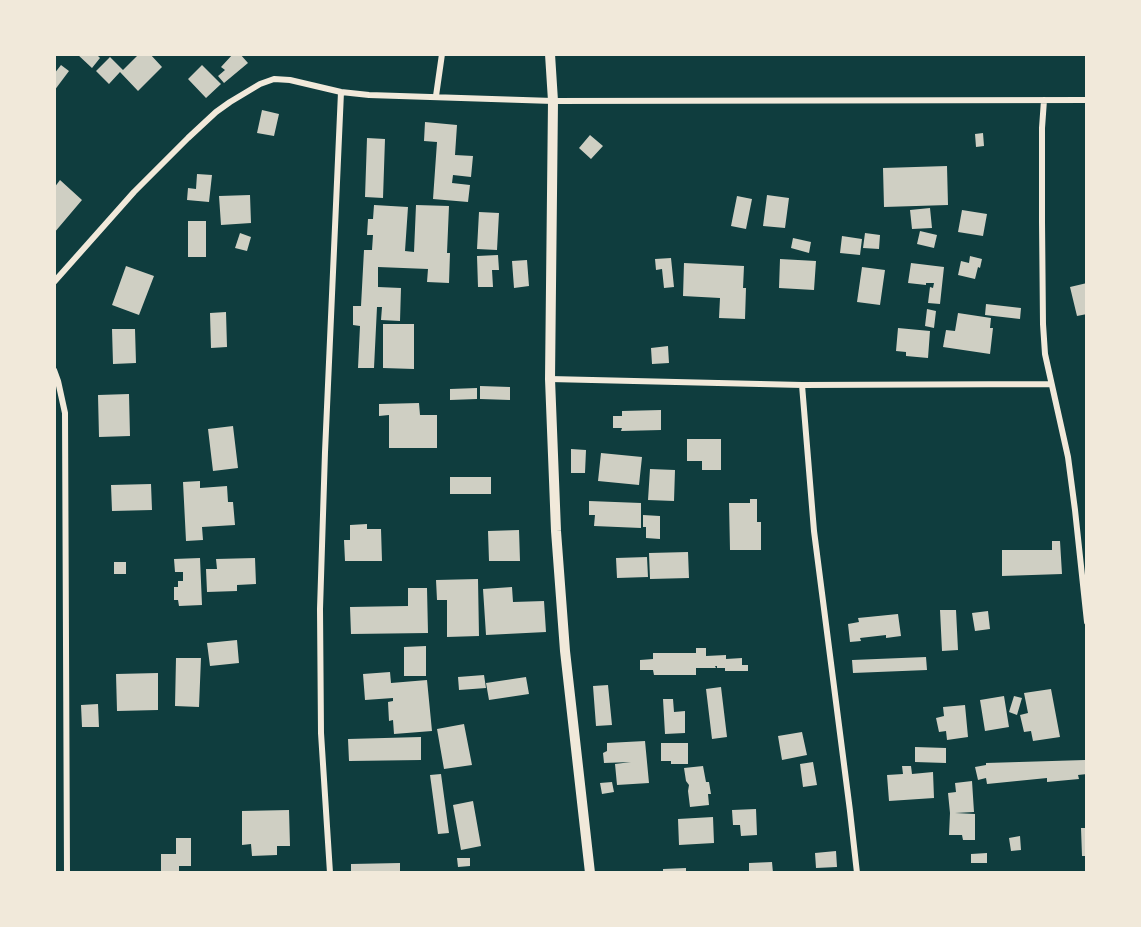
<!DOCTYPE html>
<html>
<head>
<meta charset="utf-8">
<style>
	body { margin:0 }
	#map { position:relative; width:1141px; height:927px; overflow:hidden; background:#0f3d3e; font-family:"Source Serif 4",serif }
	canvas { display:block }
	.frame { position:absolute; inset:0; border:56px solid #f1e9da; pointer-events:none }
</style>
</head>
<body>
<div id="map">
<canvas width="1141" height="927"></canvas>
<div class="frame"></div>
</div>
<script>
const g = document.querySelector('canvas').getContext('2d');
g.lineJoin = 'round';
function fill(path, color) { g.fillStyle = color; g.fill(path, 'evenodd'); }
const toPath = rows => new Path2D(rows.map(r => 'M' + r).join(''));
function trace(path, color, width, dash) { g.strokeStyle = color; g.lineWidth = width; g.lineCap = dash ? 'butt' : 'round'; g.setLineDash(dash || []); g.stroke(path); }
fill(toPath([
	[77,54,96,54,100,58,92,68],
	[139,54,150,54,162,67,138,91,120,72,109,84,96,71,110,57,123,70],
	[233,54,240,54,248,63,224,83,218,76,225,70,221,67],
	[61,65,69,71,54,91,54,74],
	[202,65,221,84,206,98,188,79],
	[262,110,279,114,274,136,257,133],
	[425,122,457,125,455,155,473,156,471,177,453,175,452,183,470,185,468,202,433,199,437,142,424,141],
	[983,133,984,146,976,147,975,134],
	[590,135,603,146,591,159,579,148],
	[367,138,385,139,383,198,365,197],
	[947,166,948,205,884,207,883,168],
	[197,174,212,175,209,202,187,200,188,188,196,189],
	[60,180,82,200,54,233,54,188],
	[250,195,251,223,221,225,219,196],
	[767,195,789,198,785,228,763,226],
	[737,196,752,199,746,229,731,226],
	[374,205,408,207,405,251,414,252,416,205,449,206,447,253,450,253,449,283,427,282,428,269,378,267,378,287,401,288,400,321,381,320,382,307,377,307,374,368,358,368,360,326,353,325,353,306,361,306,364,250,372,250,373,235,367,235,368,219,373,219],
	[930,208,932,228,912,229,910,210],
	[962,210,987,214,983,236,958,232],
	[479,212,499,213,497,250,477,249],
	[188,221,206,221,206,257,188,257],
	[920,231,937,235,934,248,917,244],
	[240,233,251,237,247,251,235,248],
	[865,233,880,235,879,249,863,248],
	[842,236,862,239,860,255,840,253],
	[793,238,811,242,809,253,791,248],
	[498,255,499,270,492,270,493,287,478,287,477,256],
	[970,256,982,259,980,268,978,267,975,279,958,275,961,261,969,263],
	[671,258,674,287,664,288,662,269,656,270,655,259],
	[780,259,816,261,814,290,779,288],
	[527,260,529,286,514,288,512,261],
	[684,263,744,266,743,288,746,288,745,319,719,318,720,298,683,296],
	[911,263,944,267,940,304,928,303,930,287,933,288,934,283,926,283,926,285,908,283],
	[126,266,154,276,139,315,112,305],
	[862,267,885,270,880,305,857,302],
	[1087,283,1087,314,1077,316,1070,287],
	[986,304,1021,308,1020,319,985,315],
	[927,309,936,311,934,328,925,326],
	[226,312,227,347,211,348,210,313],
	[958,313,991,318,990,328,993,328,990,354,943,347,946,330,955,331],
	[383,324,414,324,414,369,383,368],
	[898,328,930,331,928,358,906,356,906,352,896,351],
	[112,329,135,329,136,363,113,364],
	[668,346,669,363,652,364,651,348],
	[480,386,510,387,510,400,480,399],
	[477,388,477,399,450,400,450,389],
	[129,394,130,436,99,437,98,395],
	[419,403,420,415,437,415,437,448,389,448,389,415,379,416,379,404],
	[661,410,661,430,621,431,622,428,613,428,613,416,622,416,622,411],
	[233,426,238,468,213,471,208,429],
	[687,439,721,439,721,470,702,470,702,461,687,461],
	[571,449,586,450,585,473,571,473],
	[601,453,642,457,639,485,598,481],
	[650,469,675,470,674,501,648,500],
	[450,477,491,477,491,494,450,494],
	[200,481,200,488,227,486,228,502,233,502,235,525,202,527,203,540,186,541,183,482],
	[151,484,152,510,112,511,111,485],
	[750,499,757,499,757,522,761,522,761,550,730,550,729,503,750,503],
	[589,501,641,503,641,528,594,526,595,515,589,515],
	[643,515,660,516,660,539,646,538,646,527,643,527],
	[367,524,367,529,381,529,382,561,345,561,344,540,350,540,350,525],
	[519,530,520,561,489,561,488,531],
	[1052,541,1060,541,1062,574,1002,576,1002,550,1052,550],
	[688,552,689,578,650,579,649,553],
	[647,557,648,577,617,578,616,558],
	[200,558,202,605,179,606,178,600,174,600,174,587,178,587,178,581,183,581,183,572,175,572,174,559],
	[255,558,256,584,237,585,237,591,207,592,206,569,217,569,216,559],
	[114,562,126,562,126,574,114,574],
	[478,579,479,636,447,637,447,600,437,600,436,580],
	[512,587,513,602,544,601,546,632,486,635,483,589],
	[408,588,427,588,428,633,351,634,350,607,408,606],
	[940,610,956,610,958,650,942,651],
	[988,611,990,629,975,631,972,613],
	[898,614,901,636,886,638,886,635,860,638,861,641,850,642,848,624,859,622,858,618],
	[237,640,239,663,210,666,207,643],
	[426,646,426,676,404,676,404,647],
	[696,648,706,648,706,656,726,655,726,659,742,658,742,665,748,665,748,671,725,671,725,668,717,668,717,666,715,666,716,668,696,668,696,675,654,675,653,670,640,670,640,660,653,659,653,653,696,653],
	[926,657,927,670,853,673,852,660],
	[176,658,201,658,199,707,175,706],
	[390,672,391,683,427,680,432,731,394,734,393,720,389,721,388,702,393,701,393,698,365,700,363,674],
	[158,673,158,710,117,711,116,674],
	[484,675,486,688,459,690,458,677],
	[526,677,529,694,489,700,486,683],
	[608,685,612,725,596,726,593,686],
	[721,687,727,737,712,739,706,689],
	[1051,689,1060,737,1033,741,1031,731,1024,732,1020,715,1028,713,1024,693],
	[1004,696,1009,727,985,731,980,700],
	[1014,696,1022,698,1017,715,1009,712],
	[663,699,673,699,674,712,685,711,685,733,665,734],
	[98,704,99,727,82,727,81,705],
	[965,705,968,737,947,740,946,731,939,732,936,718,944,716,943,707],
	[464,724,472,765,444,769,437,729],
	[802,732,807,755,782,760,778,736],
	[421,737,421,760,349,761,348,739],
	[645,741,649,783,617,785,615,764,631,762,604,763,603,753,607,751,607,743],
	[661,743,688,743,688,764,671,764,671,761,661,761],
	[915,747,946,748,946,763,915,762],
	[1085,760,1085,762,1087,762,1087,774,1078,775,1079,779,1047,782,1047,778,987,784,986,778,978,780,975,767,986,765,986,763],
	[813,762,817,785,803,787,800,764],
	[703,766,706,782,709,782,711,794,708,794,709,805,690,807,688,791,689,785,686,781,684,768],
	[902,766,911,766,912,774,933,772,934,798,889,801,887,775,903,774],
	[441,774,449,833,438,834,430,775],
	[972,781,974,812,955,813,975,814,975,840,963,840,962,835,949,835,950,813,948,793,956,792,955,783],
	[612,782,614,792,602,794,600,783],
	[473,801,481,846,461,850,453,805],
	[756,809,757,835,741,836,740,825,733,825,732,810],
	[289,810,290,846,277,846,277,855,252,856,251,844,242,845,242,811],
	[713,817,714,843,679,845,678,819],
	[1081,828,1087,828,1087,856,1082,856],
	[1020,836,1021,850,1011,851,1009,838],
	[176,838,191,838,191,866,179,866,179,873,161,873,161,854,176,854],
	[836,851,837,867,816,868,815,853],
	[987,853,987,863,971,863,971,854],
	[457,858,470,858,470,866,458,867],
	[772,862,773,873,749,873,749,863],
	[400,863,400,873,351,873,351,864],
	[686,868,686,873,663,873,663,869]
]), '#cfcfc3');
trace(toPath([
	[436,96,442,54],
	[1044,100,1042,128,1042,222,1043,324,1045,354,1068,457,1075,510,1087,622],
	[54,282,134,192,188,138,216,112,230,102,260,84,274,79,290,80,341,92,369,95,553,101,1087,100],
	[54,370,58,381,65,413,67,873],
	[550,379,802,385,1051,384],
	[802,385,814,531,850,811,857,873],
	[330,873,321,733,320,609,325,452,341,92]
]), '#f1e9da', 6);
trace(toPath([
	[550,54,553,101,550,379,556,531,565,651,590,873]
]), '#f1e9da', 10);
</script>
</body>
</html>
